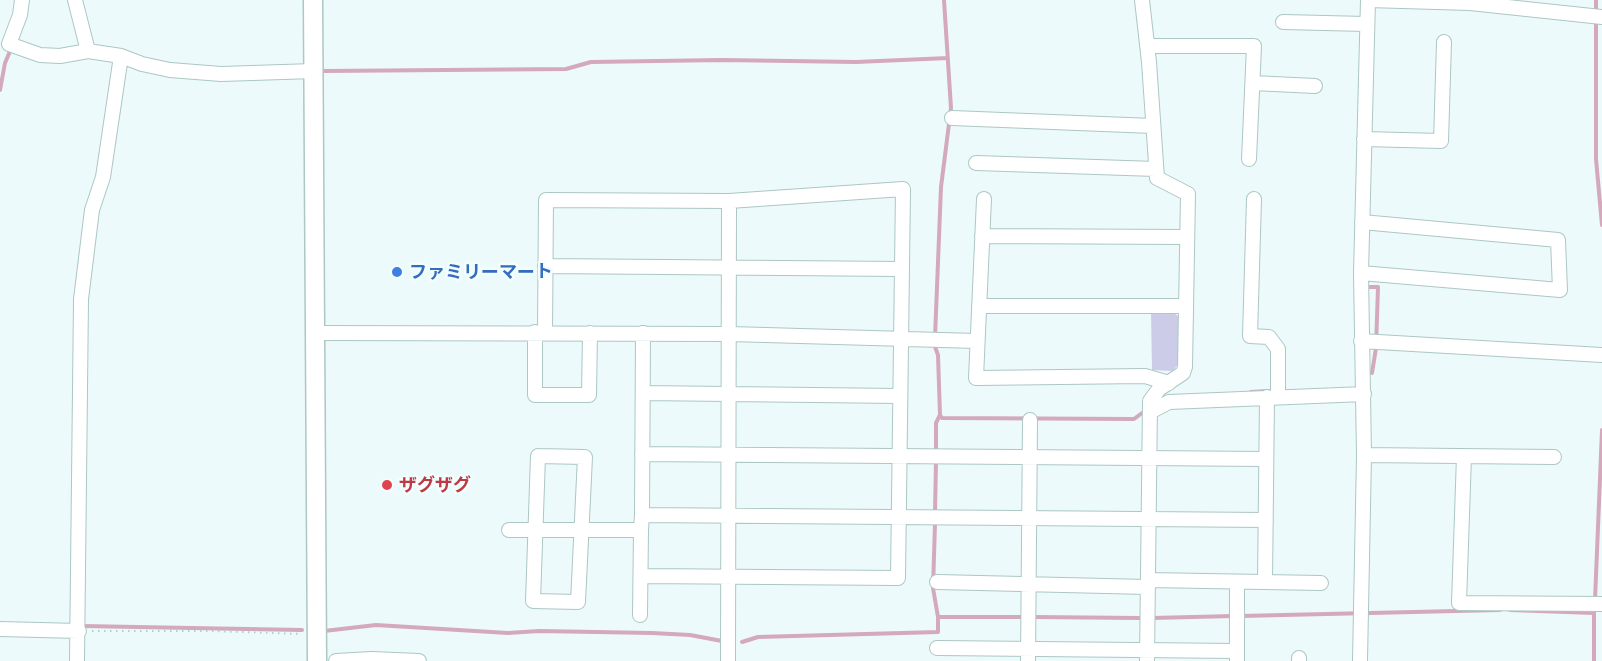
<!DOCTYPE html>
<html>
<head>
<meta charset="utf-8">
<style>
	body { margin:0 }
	canvas { display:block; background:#ecfafb }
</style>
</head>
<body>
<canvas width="1602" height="661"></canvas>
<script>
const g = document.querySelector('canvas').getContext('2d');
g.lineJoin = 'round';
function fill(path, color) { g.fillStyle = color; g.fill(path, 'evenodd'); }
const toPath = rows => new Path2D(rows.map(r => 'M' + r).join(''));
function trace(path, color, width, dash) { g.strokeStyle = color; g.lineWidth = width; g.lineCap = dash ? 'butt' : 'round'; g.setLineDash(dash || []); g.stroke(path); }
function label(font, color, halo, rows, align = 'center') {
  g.font = font + ' "Asap Condensed","Noto Sans JP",sans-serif'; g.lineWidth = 5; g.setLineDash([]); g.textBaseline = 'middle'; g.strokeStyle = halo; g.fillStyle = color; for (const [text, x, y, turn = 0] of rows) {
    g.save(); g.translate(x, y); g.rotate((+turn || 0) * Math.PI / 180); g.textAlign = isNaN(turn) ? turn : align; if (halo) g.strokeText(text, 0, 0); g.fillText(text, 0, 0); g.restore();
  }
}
fill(toPath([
	[1151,311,1172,312,1178,316,1178,364,1173,371,1152,370]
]), '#cccbe8');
trace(toPath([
	[1596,0,1596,159,1602,225],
	[324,71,566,69,591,62,722,60,856,62,948,58],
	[0,90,5,63,11,49],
	[1369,287,1378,287,1376,348,1372,373],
	[935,337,941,187,951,108,944,0],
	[934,344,938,355,940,415,936,423,936,452],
	[1251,392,1268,391],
	[940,415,942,418,1134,419,1142,413],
	[935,513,936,460],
	[935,524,933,588,938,617],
	[1595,600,1602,430],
	[1510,610,1594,613],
	[1240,616,1500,610],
	[1033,617,1140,618],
	[1152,618,1233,616],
	[82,626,302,630],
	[324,631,376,625,508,633,539,631,652,633,690,635,722,641],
	[742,642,758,637,938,632,938,617,1025,617],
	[1594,661,1594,611]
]), '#d4a9bb', 4);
const minor = toPath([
	[22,0,20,15,9,44,40,55,60,56,88,51],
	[75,0,88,51,121,56,103,177,92,210,81,299,77,661],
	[1142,0,1149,62,1157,178,1188,194,1185,367,1183,373,1159,389,1150,401,1147,661],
	[1368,0,1470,3,1602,17],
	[1283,22,1366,24],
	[1147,46,1254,46,1249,159],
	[121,56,142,64,170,70,221,74,314,71],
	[1253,83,1315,86],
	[952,118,1153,126],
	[1364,139,1441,141,1444,42],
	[976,163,1156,169],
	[984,199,976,378,1145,376,1169,383],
	[1254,199,1250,336,1269,337,1278,349,1278,397],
	[982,236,1187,237],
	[545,266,901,269],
	[1361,273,1560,290,1558,240,1362,222],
	[979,306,1186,306],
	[535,332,535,395,589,395,590,333],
	[545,332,546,200,729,201,903,189,898,578,641,576],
	[315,333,730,334,977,341],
	[1361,341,1602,355],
	[643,393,899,396],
	[1150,412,1169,402,1364,394],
	[642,454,1266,459],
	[1364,455,1554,457],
	[538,456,585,457,578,602,533,601,538,456],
	[1464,456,1459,603,1602,604],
	[642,515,643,333],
	[509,530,641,530,642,515,1266,520],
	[1148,580,1321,583],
	[937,582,1148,587],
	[1265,582,1267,397],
	[640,615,641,530],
	[0,629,79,631],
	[937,648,1237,651],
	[336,661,372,659,419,661],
	[728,661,729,201],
	[1028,661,1030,420],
	[1237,661,1237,582],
	[1299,661,1299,658],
	[1360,661,1364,455,1361,273,1368,0]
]);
const tertiary = toPath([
	[313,0,317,661]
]);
trace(minor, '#acc7c4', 16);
trace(tertiary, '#acc7c4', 21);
trace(toPath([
	[92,631,211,631,302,634]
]), '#a9d3cb', 2, [1.5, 4.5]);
trace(minor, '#fff', 14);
trace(tertiary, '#fff', 18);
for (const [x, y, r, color] of [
	[397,272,6,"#3f7fe0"],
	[387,485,6,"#e0444e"]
]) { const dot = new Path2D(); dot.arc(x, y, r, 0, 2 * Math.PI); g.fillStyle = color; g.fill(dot); trace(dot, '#f2fdfe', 2); }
label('bold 18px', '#366cbe', '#f2fdfe', [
	["ファミリーマート",409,272]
], 'left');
label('bold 18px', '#be3a42', '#f2fdfe', [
	["ザグザグ",399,485]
], 'left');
</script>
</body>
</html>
